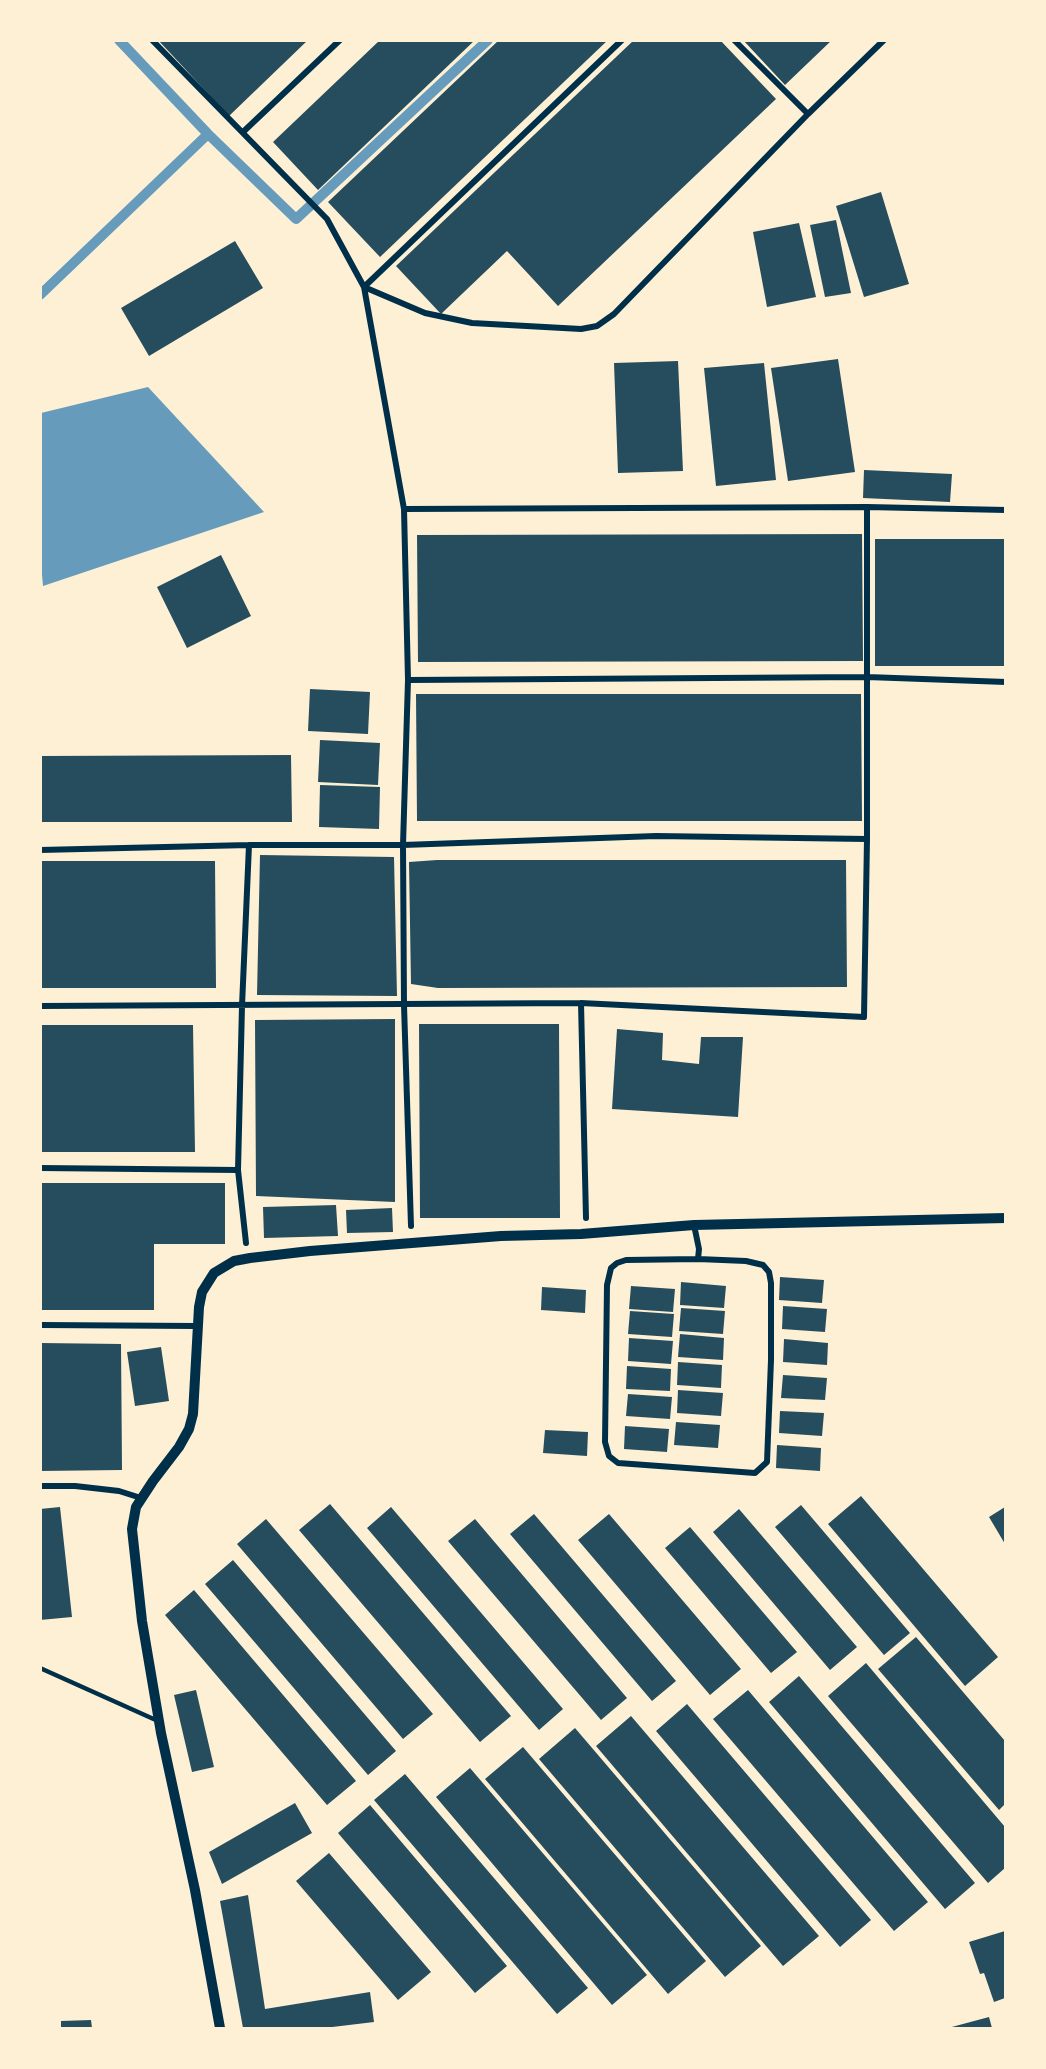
<!DOCTYPE html>
<html>
<head>
<meta charset="utf-8">
<style>
	body { margin:0 }
	#map { position:relative; width:1046px; height:2069px; overflow:hidden; background:#fdf0d5; font-family:Barlow,sans-serif }
	canvas { display:block }
	.frame { position:absolute; inset:0; border:42px solid #fdf0d5; pointer-events:none }
</style>
</head>
<body>
<div id="map">
<canvas width="1046" height="2069"></canvas>
<div class="frame"></div>
</div>
<script>
const g = document.querySelector('canvas').getContext('2d');
g.lineJoin = 'round';
function fill(path, color) { g.fillStyle = color; g.fill(path, 'evenodd'); }
const toPath = rows => new Path2D(rows.map(r => 'M' + r).join(''));
function trace(path, color, width, dash) { g.strokeStyle = color; g.lineWidth = width; g.lineCap = dash ? 'butt' : 'round'; g.setLineDash(dash || []); g.stroke(path); }
fill(toPath([
	[148,387,264,512,43,586,40,552,41,413]
]), '#669bbc');
trace(toPath([
	[119,40,208,134,296,219,488,40],
	[40,295,208,134]
]), '#669bbc', 10);
fill(toPath([
	[158,40,308,40,229,116],
	[380,40,475,40,318,190,273,142],
	[499,40,608,40,380,257,328,202],
	[634,40,720,40,776,99,558,306,507,251,441,314,396,266],
	[743,40,832,40,785,85],
	[881,192,909,284,864,297,836,206],
	[836,220,851,293,825,297,810,225],
	[799,223,816,297,767,307,753,232],
	[235,241,263,288,149,356,121,308],
	[838,359,855,472,788,481,771,368],
	[678,361,683,471,618,473,614,363],
	[764,363,776,480,716,486,704,368],
	[864,470,952,474,950,502,863,498],
	[862,534,863,661,418,662,417,535],
	[875,539,1005,539,1005,666,875,666],
	[221,555,251,616,187,648,157,587],
	[310,689,370,692,368,734,308,731],
	[416,694,861,694,862,821,417,821],
	[320,740,380,743,378,785,318,782],
	[291,755,292,822,40,822,40,756],
	[320,785,380,787,379,829,319,827],
	[260,855,394,857,397,996,257,995],
	[437,860,846,860,847,987,438,988,411,984,409,862],
	[40,861,215,861,216,988,40,988],
	[395,1019,395,1202,256,1196,255,1020],
	[419,1024,559,1024,560,1218,420,1218],
	[40,1025,193,1025,195,1152,40,1152],
	[617,1029,663,1033,662,1060,699,1064,701,1037,743,1037,738,1117,612,1109],
	[40,1183,225,1183,225,1244,154,1244,154,1310,40,1310],
	[336,1205,338,1236,264,1238,263,1207],
	[392,1208,393,1232,347,1233,346,1210],
	[780,1277,824,1280,822,1303,779,1300],
	[681,1282,726,1286,724,1308,680,1305],
	[631,1286,675,1289,673,1312,629,1309],
	[542,1287,586,1290,585,1313,541,1310],
	[783,1306,827,1309,825,1332,782,1329],
	[681,1308,725,1311,723,1334,679,1331],
	[630,1311,674,1314,672,1337,628,1334],
	[680,1334,724,1338,723,1360,678,1357],
	[629,1338,673,1341,671,1364,628,1361],
	[784,1339,828,1343,827,1365,783,1362],
	[40,1343,121,1344,122,1470,40,1471],
	[161,1347,169,1401,135,1406,127,1352],
	[678,1362,722,1365,721,1388,677,1385],
	[627,1366,671,1369,670,1391,626,1389],
	[783,1375,827,1378,825,1400,781,1398],
	[678,1390,723,1393,721,1416,677,1413],
	[628,1394,672,1397,670,1419,626,1416],
	[780,1411,824,1413,822,1436,779,1433],
	[676,1422,720,1425,718,1448,674,1445],
	[625,1426,669,1429,667,1452,624,1449],
	[545,1430,588,1432,587,1456,543,1453],
	[777,1445,821,1448,820,1471,776,1468],
	[861,1496,998,1657,965,1686,828,1524],
	[330,1504,511,1716,480,1742,299,1530],
	[801,1505,910,1633,884,1655,775,1527],
	[60,1507,72,1617,40,1620,40,1509],
	[391,1507,563,1709,539,1730,367,1528],
	[1005,1507,1005,1544,989,1517],
	[739,1509,857,1647,830,1670,713,1532],
	[534,1514,676,1681,652,1701,510,1534],
	[609,1514,741,1669,710,1695,578,1540],
	[266,1519,433,1714,403,1739,237,1544],
	[475,1519,627,1698,601,1720,448,1541],
	[690,1527,797,1652,771,1673,665,1548],
	[233,1560,396,1751,368,1775,205,1584],
	[194,1590,356,1781,327,1805,165,1615],
	[916,1637,1005,1741,1005,1804,999,1810,878,1669],
	[866,1663,1005,1827,1005,1868,988,1883,828,1696],
	[799,1676,975,1883,945,1909,769,1702],
	[196,1690,214,1767,192,1772,174,1695],
	[748,1690,928,1902,894,1931,713,1719],
	[687,1704,871,1920,840,1947,656,1731],
	[631,1716,819,1936,783,1966,596,1746],
	[575,1728,761,1946,725,1977,539,1759],
	[523,1747,706,1961,668,1994,485,1779],
	[470,1768,647,1975,612,2005,436,1797],
	[405,1774,588,1988,557,2014,374,1800],
	[295,1803,312,1833,222,1884,209,1852],
	[370,1805,507,1966,475,1993,338,1833],
	[329,1853,431,1972,398,2000,296,1881],
	[248,1895,265,2009,370,1992,374,2022,324,2028,243,2028,220,1901],
	[1005,1931,1005,1998,994,2002,984,1973,980,1974,969,1942],
	[989,2017,992,2028,948,2028],
	[91,2020,92,2028,61,2028,61,2021]
]), '#264d5e');
trace(toPath([
	[40,1668,158,1721]
]), '#003049', 4.5);
trace(toPath([
	[152,40,327,219,364,287,404,509,408,680,403,845,404,1005,411,1226],
	[734,40,808,114],
	[243,132,340,40],
	[364,287,425,313,472,323,581,329,597,326,614,314,808,114,884,40],
	[364,287,622,40],
	[404,509,867,507,1006,510],
	[408,680,867,677,1006,682],
	[40,850,249,845,403,845,656,836,867,839],
	[581,1003,586,1218],
	[40,1006,581,1003,864,1017,867,839,867,507],
	[40,1168,238,1170],
	[694,1225,699,1249,698,1259],
	[246,1243,238,1170,242,1006,249,845],
	[698,1259,746,1261,763,1265,769,1272,771,1283,771,1360,767,1462,755,1473,618,1463,609,1456,605,1442,607,1285,611,1268,617,1263,626,1260,698,1259],
	[40,1325,196,1326],
	[40,1486,75,1486,119,1491,141,1498]
]), '#003049', 6);
trace(toPath([
	[220,2028,195,1890,161,1733,142,1621,132,1529,136,1507,153,1481,179,1447,189,1429,193,1414,199,1307,202,1292,214,1273,234,1261,250,1258,310,1251,501,1236,581,1234,694,1225,1006,1218]
]), '#003049', 10);
</script>
</body>
</html>
